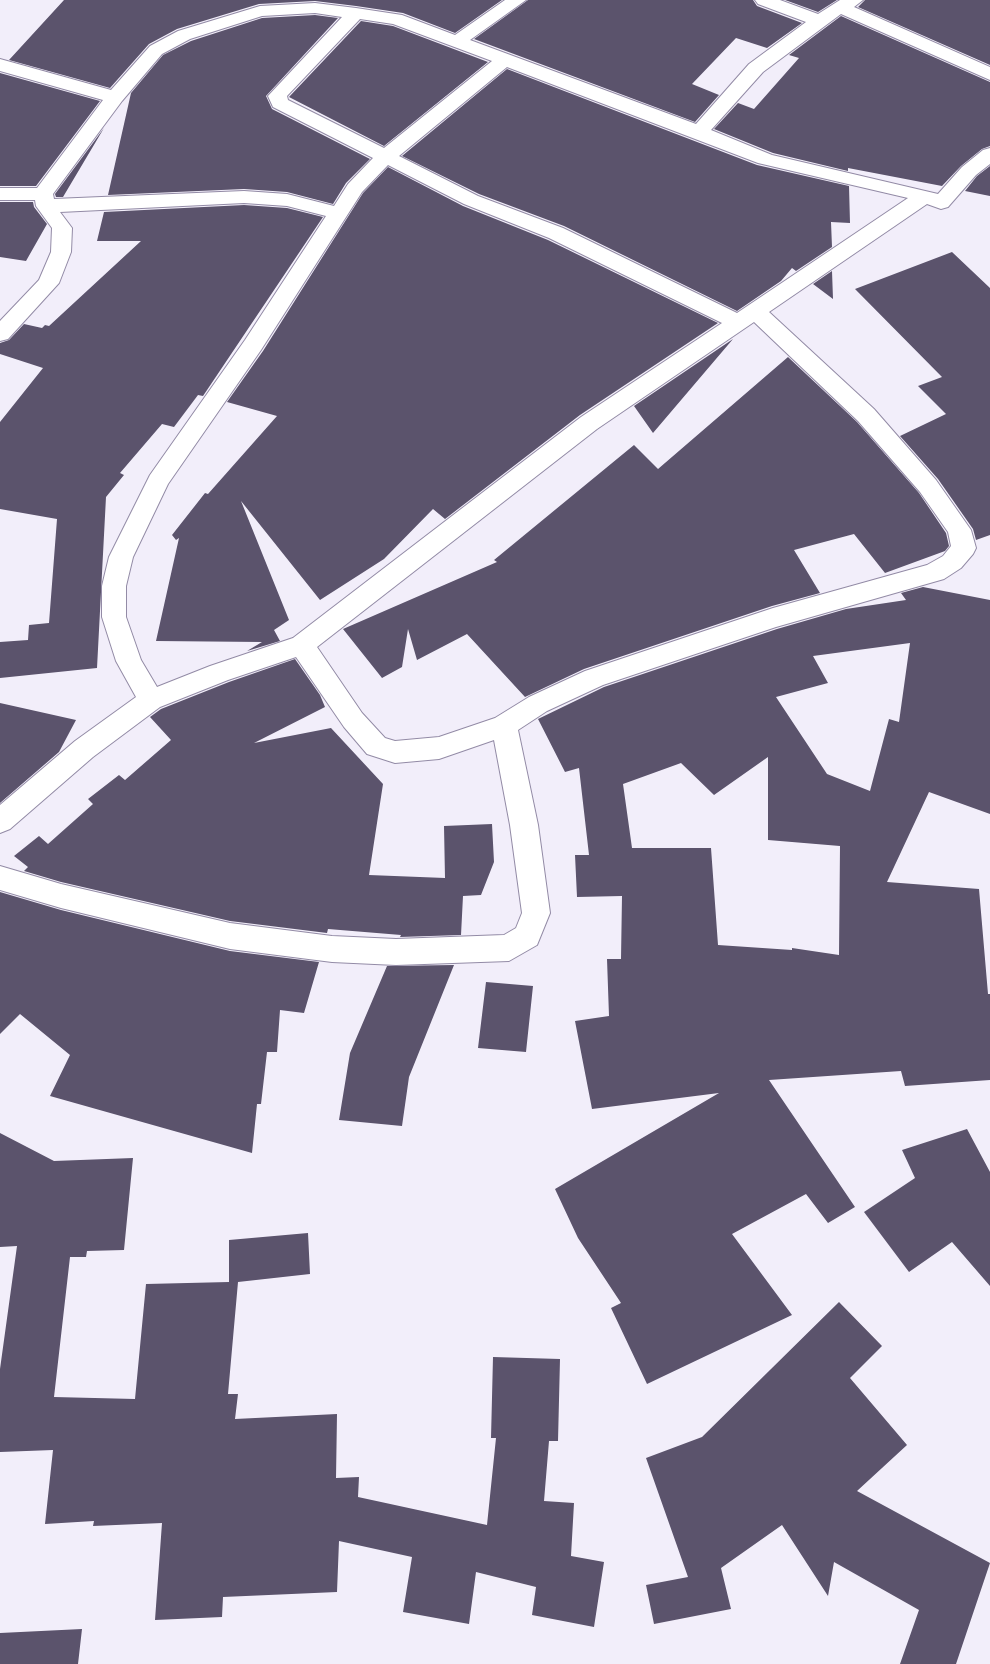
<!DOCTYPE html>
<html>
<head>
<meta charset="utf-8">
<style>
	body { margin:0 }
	canvas { display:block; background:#f2eefa }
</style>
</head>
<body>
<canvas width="990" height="1664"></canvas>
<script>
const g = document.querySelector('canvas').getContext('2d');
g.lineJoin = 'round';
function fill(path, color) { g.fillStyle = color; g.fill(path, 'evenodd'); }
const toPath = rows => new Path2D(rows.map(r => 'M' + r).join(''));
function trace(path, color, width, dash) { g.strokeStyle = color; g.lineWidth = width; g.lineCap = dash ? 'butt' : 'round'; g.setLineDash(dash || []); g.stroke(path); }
fill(toPath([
	[64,0,502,0,455,33,403,13,356,6,315,1,259,4,177,29,149,44,110,88,9,60],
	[528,0,753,0,757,6,802,23,767,48,736,38,692,84,719,95,695,122,474,39],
	[785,0,837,0,818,12],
	[865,0,990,0,990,65,858,7],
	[315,15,338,18,266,96,272,109,370,159,346,183,333,204,287,192,244,189,108,195,131,93,163,55,191,41,262,18],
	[841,16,990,82,990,146,982,149,961,166,942,186,848,168,848,171,773,153,714,129,738,103,754,109,799,58,789,55],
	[361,21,393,26,488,62,384,146,289,97],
	[507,69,757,165,849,186,850,223,831,222,832,247,796,271,792,268,781,281,737,311,564,226,479,194,402,156],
	[0,73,100,101,36,186,0,186],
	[104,128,63,197,56,197,55,194],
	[990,166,990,196,965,191,977,176],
	[388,167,463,206,548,240,718,323,580,415,445,519,433,509,384,559,320,600,241,501,289,620,274,630,280,641,247,651,262,642,156,641,179,538,176,540,172,535,205,493,208,494,277,416,227,402,263,351,363,193],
	[0,202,33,202,34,207,47,224,26,261,0,257],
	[244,205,287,208,323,217,203,396,198,395,174,427,162,424,120,473,124,475,106,497,97,668,0,678,0,642,28,640,29,625,49,623,57,519,0,509,0,422,43,368,0,354,0,343,9,340,24,324,42,328,45,325,49,326,141,241,97,241,104,212],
	[952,252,990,288,990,535,976,540,973,529,938,479,900,436,946,414,918,386,942,377,855,289],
	[832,271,833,299,813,284],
	[733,339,653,433,634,406],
	[788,357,857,422,919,493,946,533,949,546,945,551,885,573,854,534,794,550,820,593,772,606,584,669,525,697,467,634,417,660,408,629,402,667,382,678,343,629,497,562,494,560,634,445,658,469],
	[923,587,990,600,990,814,929,792,887,882,979,889,988,994,990,994,990,1080,905,1086,901,1071,769,1080,855,1207,828,1223,806,1194,732,1234,792,1315,647,1384,611,1308,621,1303,578,1238,555,1189,719,1093,592,1109,575,1021,609,1016,607,959,621,959,622,896,577,897,575,855,589,855,579,768,565,772,538,719,604,687,777,629,846,609,906,600,901,593],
	[910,643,899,722,889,719,870,791,827,774,776,697,828,683,813,656],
	[768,757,768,840,840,846,839,955,792,948,792,950,718,945,711,848,632,848,623,784,681,763,714,795],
	[295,659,320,695,325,707,254,743,331,728,383,784,369,875,445,878,444,826,492,824,494,862,481,895,463,896,461,935,400,937,401,935,328,929,327,933,230,921,61,882,24,871,28,867,14,856,39,836,48,844,93,804,88,799,119,775,125,780,171,740,150,717,161,709,229,682],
	[0,703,76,720,59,752,0,803],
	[0,892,61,910,230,951,319,962,304,1013,280,1010,277,1052,267,1052,261,1104,257,1104,252,1153,50,1096,70,1055,20,1014,0,1034],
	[454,965,409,1077,402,1126,339,1120,350,1053,387,966],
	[486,982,533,986,526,1052,478,1048],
	[967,1129,990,1172,990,1286,952,1242,909,1272,864,1212,915,1178,902,1150],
	[0,1133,54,1161,133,1158,124,1250,87,1251,86,1257,70,1257,54,1397,135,1399,146,1284,229,1282,229,1240,308,1233,310,1274,238,1282,228,1394,238,1394,235,1419,337,1414,336,1478,359,1477,358,1497,487,1525,496,1438,491,1438,493,1357,560,1359,558,1441,549,1441,544,1501,574,1503,571,1556,604,1562,594,1627,532,1615,536,1587,476,1572,469,1624,403,1612,412,1557,339,1541,337,1592,223,1597,222,1617,155,1620,162,1523,93,1526,94,1521,45,1524,53,1450,0,1452,0,1369,17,1246,0,1247],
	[839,1302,882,1346,850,1378,907,1445,857,1491,990,1563,956,1664,900,1664,919,1610,834,1562,828,1596,782,1525,721,1568,731,1609,654,1624,646,1585,688,1577,646,1458,702,1437],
	[82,1629,78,1664,0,1664,0,1633]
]), '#5b536c');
const street = toPath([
	[505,0,526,0,470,40,696,124,749,64,806,22,758,4,755,0,780,0,818,14,840,0,863,0,854,7,990,67,990,80,841,14,763,72,711,130,772,155,938,194,962,167,983,150,990,148,990,164,976,175,948,207,941,209,927,204,769,312,874,409,936,480,971,530,976,548,973,554,961,568,944,579,776,627,603,685,547,711,518,730,538,825,550,913,537,945,509,961,396,965,332,962,230,949,61,908,0,890,0,866,61,884,230,923,332,936,396,939,504,935,516,928,522,913,510,825,494,740,439,759,395,763,367,754,344,727,296,657,228,680,160,707,93,757,10,829,0,833,0,805,75,741,136,697,116,661,102,617,102,586,109,557,150,475,245,340,326,216,287,206,244,203,60,212,72,228,71,252,59,283,8,339,0,341,0,321,39,280,51,252,52,228,36,206,35,200,0,200,0,188,37,188,103,100,0,71,0,59,111,90,150,46,178,31,260,6,315,3,356,8,402,15,455,35,505,0],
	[315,13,342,17,268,96,273,107,373,158,348,184,334,206,287,194,244,191,54,199,53,194,122,101,162,54,190,39,262,16,315,13],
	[360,19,393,24,492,61,384,148,288,100,287,96,360,19],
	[507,67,758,163,908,198,737,313,563,228,478,196,399,156,507,67],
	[388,165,464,204,549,238,722,323,581,417,293,638,210,666,157,687,141,660,126,617,126,586,133,557,168,484,261,350,362,192,388,165],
	[754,322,858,421,920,492,948,532,951,546,943,556,927,565,773,608,585,671,529,697,495,718,439,737,395,741,385,738,362,713,317,647,597,429,754,322]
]);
trace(street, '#938ba6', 2);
fill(street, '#fff');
</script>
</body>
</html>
